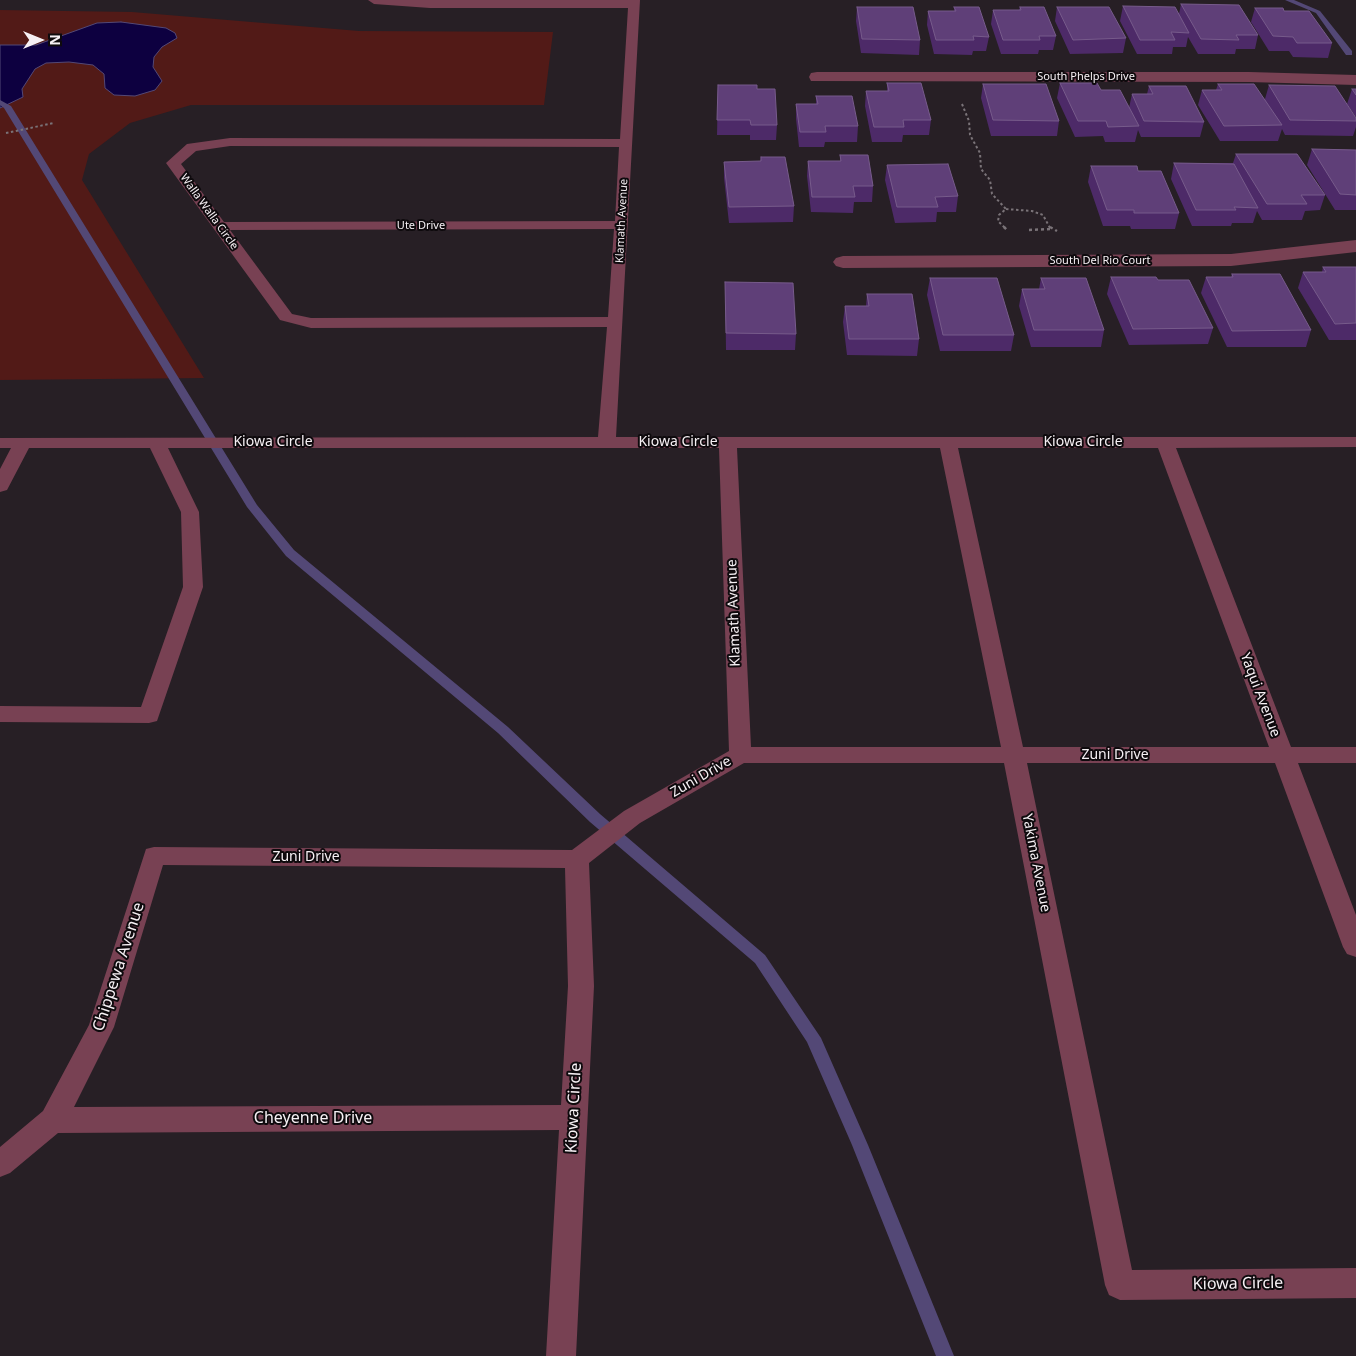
<!DOCTYPE html>
<html>
<head>
<meta charset="utf-8">
<style>
	body { margin:0 }
	#map { position:relative; width:1356px; height:1356px; overflow:hidden; background:#271f25; font-family:"Noto Sans",sans-serif }
	canvas { display:block }
	.north { position:absolute; left:15px; top:15px; width:50px; height:50px; -webkit-text-stroke:4px #0e0a0d; paint-order:stroke; rotate:90deg; font-size:14px; font-weight:700; line-height:20px; text-align:center; color:#f6f0f4 }
	.north::after { content:''; display:block; margin:auto; width:18px; height:22px; background:#f6f0f4; clip-path:polygon(50% 0,100% 100%,50% 72%,0 100%) }
</style>
</head>
<body>
<div id="map">
<canvas width="1356" height="1356"></canvas>
<div class="north">N</div>
</div>
<script>
const g = document.querySelector('canvas').getContext('2d');
g.lineJoin = 'round';
function fill(path, color) { g.fillStyle = color; g.fill(path, 'evenodd'); }
const toPath = rows => new Path2D(rows.map(r => 'M' + r).join(''));
function trace(path, color, width, dash) { g.strokeStyle = color; g.lineWidth = width; g.lineCap = dash ? 'butt' : 'round'; g.setLineDash(dash || []); g.stroke(path); }
function label(font, color, halo, rows, align = 'center') {
  g.font = font + ' "Noto Sans",sans-serif'; g.lineWidth = 4; g.setLineDash([]); g.textBaseline = 'middle'; g.strokeStyle = halo; g.fillStyle = color; for (const [text, x, y, turn = 0] of rows) {
    g.save(); g.translate(x, y); g.rotate((+turn || 0) * Math.PI / 180); g.textAlign = isNaN(turn) ? turn : align; if (halo) g.strokeText(text, 0, 0); g.fillText(text, 0, 0); g.restore();
  }
}
fill(toPath([
	[0,10,132,12,359,31,553,32,544,105,191,105,130,123,89,154,82,180,204,378,0,380]
]), '#521a17');
const water = toPath([
	[121,22,166,28,175,33,177,38,162,47,154,57,153,67,162,81,155,90,135,96,114,95,105,88,104,74,93,65,69,62,46,63,35,69,22,89,23,97,0,108,0,45,36,45,97,23,121,22]
]);
fill(water, '#0d0040');
trace(water, '#534876', 1);
fill(toPath([
	[1285,0,1294,0,1320,11,1352,51,1352,55,1346,55,1316,13,1285,0],
	[0,100,11,106,257,505,294,550,508,727,600,814,765,955,821,1038,868,1145,954,1356,936,1356,852,1145,807,1042,755,963,590,822,498,733,286,556,247,507,4,108,0,105,0,100]
]), '#534876');
trace(toPath([
	[962,104,969,121,970,135,980,153,981,169,990,180,992,194,1006,209,999,215,998,221,1005,228],
	[6,133,54,123],
	[1006,209,1032,211,1043,215,1050,228]
]), '#7a7378', 2, [2.5, 2.5]);
trace(toPath([
	[1004,227,1008,231],
	[1050,227,1057,231],
	[1029,230,1051,229]
]), '#7a7378', 2.5, [3, 3]);
fill(toPath([
	[368,0,640,0,616,437,1356,437,1356,447,1176,448,1291,747,1356,747,1356,763,1298,763,1356,915,1356,957,1347,954,1343,947,1275,763,1027,763,1132,1270,1356,1268,1356,1298,1120,1300,1109,1295,1105,1285,1004,763,744,763,640,823,589,863,594,986,576,1356,546,1356,559,1130,58,1133,10,1173,0,1177,0,1147,43,1111,89,1025,146,849,154,847,572,850,624,811,729,751,719,448,168,448,199,512,203,587,157,721,149,723,0,722,0,706,141,707,183,587,181,512,150,448,29,448,7,490,0,492,0,469,11,448,0,448,0,438,598,437,607,327,311,328,280,320,166,163,187,144,230,138,620,139,628,8,430,8,374,4,368,0],
	[230,146,619,147,615,221,224,222,181,164,196,151,230,146],
	[614,229,608,317,311,318,292,314,230,230,614,229],
	[737,448,940,448,1001,747,751,747,737,448],
	[958,448,1158,448,1269,747,1023,747,958,448],
	[163,865,565,868,568,986,561,1105,74,1107,114,1027,163,865]
]), '#784153');
fill(toPath([
	[817,72,1249,72,1356,75,1356,85,1249,82,811,81,809,77,811,73,817,72],
	[1356,240,1356,252,1231,266,843,268,836,266,833,262,836,258,843,256,1231,254,1356,240]
]), '#784153');
fill(toPath([
	[1181,4,1258,35,1255,49,1236,49,1235,54,1198,54,1188,37,1186,47,1173,47,1172,54,1137,54,1120,21,1123,6,1179,14],
	[857,7,920,40,919,55,861,53,856,21],
	[954,7,989,37,986,51,973,51,972,55,934,54,927,25,928,11,954,11],
	[1020,7,1056,36,1053,50,1039,50,1038,54,1001,54,991,24,993,10,1019,10],
	[1057,7,1126,38,1123,53,1070,54,1055,21],
	[1255,8,1284,11,1332,43,1328,58,1293,57,1289,51,1269,51,1251,22],
	[887,83,931,120,929,135,903,135,902,142,872,142,865,106,866,91,887,91],
	[1060,83,1101,90,1129,108,1132,94,1147,94,1149,86,1204,122,1200,137,1141,137,1138,130,1135,142,1105,142,1103,136,1075,137,1057,98],
	[983,84,1059,121,1057,136,991,136,981,98],
	[1218,84,1265,99,1269,85,1356,118,1356,127,1353,136,1285,135,1282,129,1278,141,1220,141,1198,105,1202,90,1216,90],
	[718,85,757,89,777,125,776,140,750,140,750,135,717,135],
	[1352,89,1356,89,1356,117,1347,104],
	[816,96,858,126,857,142,825,142,824,147,799,147,796,119,796,104,816,104],
	[1312,149,1356,150,1356,210,1335,210,1307,165],
	[1236,154,1325,195,1320,210,1305,211,1302,220,1262,220,1257,211,1253,223,1232,223,1231,226,1192,226,1171,179,1174,163,1233,163],
	[840,155,873,186,872,202,854,202,853,213,811,212,807,176,808,161,840,161],
	[761,157,794,206,793,222,729,223,724,178,724,162,760,162],
	[887,165,958,196,956,212,937,212,936,222,895,223,885,180],
	[1091,166,1138,171,1179,213,1175,229,1131,229,1130,226,1103,226,1088,182],
	[1323,267,1356,267,1356,340,1329,340,1298,288,1303,272,1322,272],
	[1232,274,1311,330,1306,347,1227,347,1201,293,1206,277,1231,277],
	[1111,277,1158,280,1213,328,1208,344,1129,345,1107,294],
	[930,278,1014,335,1011,351,940,351,927,295],
	[1041,278,1104,330,1101,347,1031,347,1019,306,1022,289,1039,289],
	[725,282,796,334,795,350,726,350],
	[867,294,919,339,917,356,847,355,843,322,845,306,866,306]
]), '#4d2a68');
const building = toPath([
	[1181,4,1239,5,1258,35,1236,35,1239,40,1201,39,1181,4],
	[1123,6,1175,7,1189,33,1171,32,1175,40,1140,40,1123,6],
	[857,7,913,7,920,40,862,39,857,7],
	[954,7,979,7,989,37,973,36,974,40,936,40,928,11,956,11,954,7],
	[1020,7,1044,7,1056,36,1039,36,1040,40,1003,40,993,10,1021,10,1020,7],
	[1057,7,1109,7,1126,38,1073,40,1057,7],
	[1255,8,1283,8,1284,11,1309,11,1332,43,1297,43,1293,37,1273,36,1255,8],
	[887,83,921,83,931,120,903,120,904,127,874,127,866,91,889,91,887,83],
	[1060,83,1097,83,1101,90,1120,90,1139,126,1108,127,1106,121,1078,121,1060,83],
	[983,84,1046,84,1059,121,993,120,983,84],
	[1218,84,1254,84,1282,125,1224,126,1202,90,1222,90,1218,84],
	[718,85,757,85,757,89,775,89,777,125,751,125,750,120,717,120,718,85],
	[1269,85,1335,86,1356,118,1356,121,1290,120,1269,85],
	[1149,86,1186,86,1204,122,1144,121,1132,94,1153,94,1149,86],
	[1352,89,1356,89,1356,95,1352,89],
	[816,96,852,96,858,126,825,126,826,132,800,132,796,104,818,104,816,96],
	[1312,149,1356,150,1356,195,1340,194,1312,149],
	[1236,154,1297,154,1325,195,1301,195,1307,204,1267,204,1236,154],
	[840,155,868,155,873,186,853,186,855,197,812,197,808,161,841,161,840,155],
	[761,157,785,157,794,206,729,207,724,162,761,161,761,157],
	[1174,163,1234,164,1258,208,1234,207,1236,210,1196,210,1174,163],
	[948,164,958,196,935,197,938,207,897,207,887,165,948,164],
	[1091,166,1137,166,1138,171,1161,171,1179,213,1134,213,1134,210,1107,210,1091,166],
	[1323,267,1356,267,1356,323,1335,324,1303,272,1326,272,1323,267],
	[1232,274,1280,274,1311,330,1232,331,1206,277,1233,277,1232,274],
	[1111,277,1156,277,1158,280,1189,280,1213,328,1133,329,1111,277],
	[930,278,997,278,1014,335,943,335,930,278],
	[1041,278,1086,278,1104,330,1034,330,1022,289,1045,289,1041,278],
	[725,282,793,283,796,334,726,333,725,282],
	[867,294,912,294,919,339,849,339,845,306,869,306,867,294]
]);
fill(building, '#5f3f78');
trace(building, '#775b8b', 1);
label('11px', '#f6f0f4', '#0e0a0d', [
	["South Phelps Drive",1086,77],
	["Walla Walla Circle",209,212,54],
	["Klamath Avenue",622,221,-87],
	["Ute Drive",421,226],
	["South Del Rio Court",1100,261]
]);
label('14px', '#f6f0f4', '#0e0a0d', [
	["Kiowa Circle",273,442],
	["Kiowa Circle",678,442],
	["Kiowa Circle",1083,442],
	["Klamath Avenue",734,613,-92],
	["Yaqui Avenue",1260,695,69],
	["Zuni Drive",1115,755],
	["Zuni Drive",701,777,-30],
	["Zuni Drive",306,857],
	["Yakima Avenue",1036,863,79]
]);
label('16px', '#f6f0f4', '#0e0a0d', [
	["Chippewa Avenue",119,967,-72],
	["Kiowa Circle",574,1108,-87],
	["Cheyenne Drive",313,1118],
	["Kiowa Circle",1238,1284,-1]
]);
</script>
</body>
</html>
